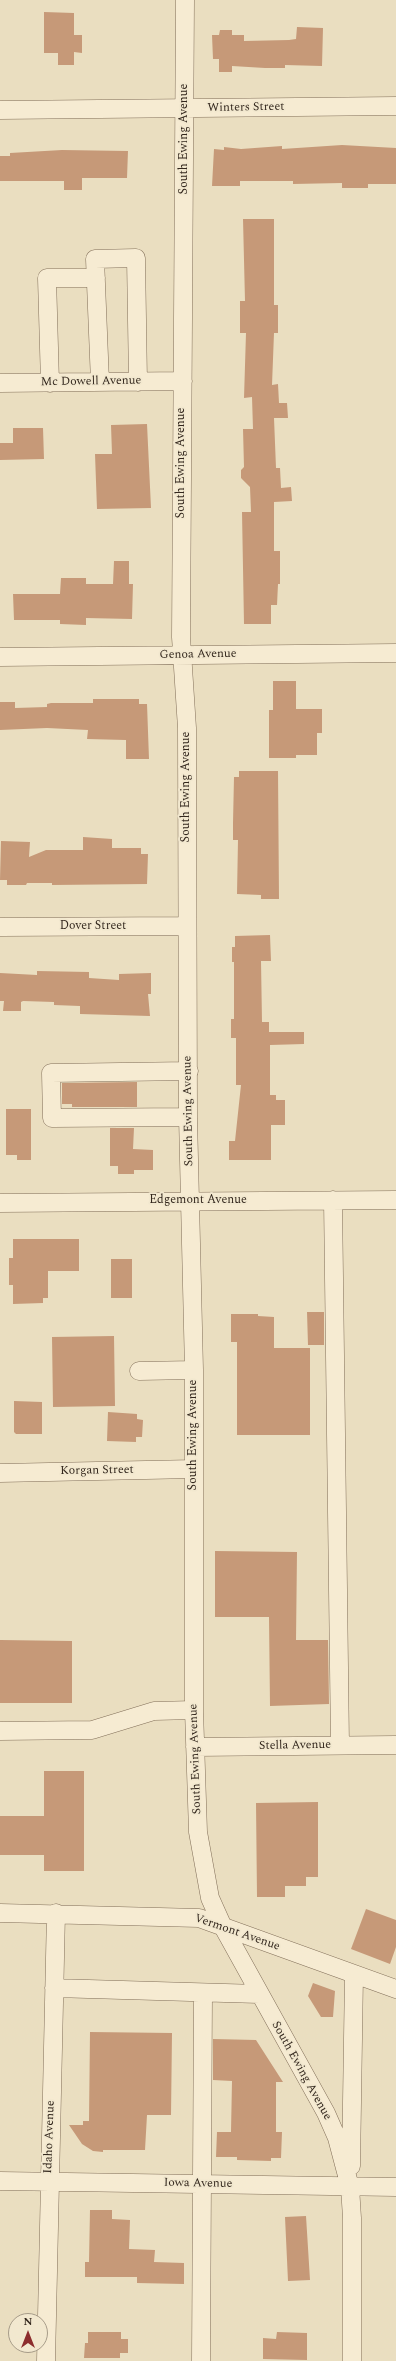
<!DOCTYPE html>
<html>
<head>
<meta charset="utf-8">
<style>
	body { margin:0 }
	#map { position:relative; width:396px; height:2361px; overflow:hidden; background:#eadec0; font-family:Spectral,serif }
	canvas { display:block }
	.north { position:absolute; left:8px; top:2313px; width:40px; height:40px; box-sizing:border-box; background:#f2e8cf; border:1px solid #a69b88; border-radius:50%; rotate:0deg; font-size:11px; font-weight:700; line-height:16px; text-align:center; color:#33271d }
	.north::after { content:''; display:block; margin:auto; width:14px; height:18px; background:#8d2d2d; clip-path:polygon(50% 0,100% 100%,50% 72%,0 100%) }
</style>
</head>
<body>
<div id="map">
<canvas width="396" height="2361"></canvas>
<div class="north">N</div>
</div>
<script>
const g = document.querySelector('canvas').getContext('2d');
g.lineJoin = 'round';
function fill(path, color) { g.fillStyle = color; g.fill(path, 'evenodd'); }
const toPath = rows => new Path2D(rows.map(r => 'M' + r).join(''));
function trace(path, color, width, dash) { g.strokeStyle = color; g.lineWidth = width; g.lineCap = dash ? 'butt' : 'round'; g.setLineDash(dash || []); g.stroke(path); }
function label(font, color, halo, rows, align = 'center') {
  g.font = font + ' Spectral,serif'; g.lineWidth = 3.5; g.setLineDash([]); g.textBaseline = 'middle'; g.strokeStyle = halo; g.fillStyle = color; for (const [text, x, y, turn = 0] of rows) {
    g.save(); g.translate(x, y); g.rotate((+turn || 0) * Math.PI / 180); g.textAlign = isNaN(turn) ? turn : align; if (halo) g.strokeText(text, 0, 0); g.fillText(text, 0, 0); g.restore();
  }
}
fill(toPath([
	[44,12,74,13,74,35,82,35,82,53,74,52,74,65,58,65,58,53,44,53],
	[297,27,323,28,322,66,285,65,285,68,265,68,232,66,232,72,219,72,219,59,213,59,212,35,219,35,220,30,232,30,232,35,244,35,244,41,289,40,296,39],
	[342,145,396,148,396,184,368,184,368,188,342,188,342,183,293,184,293,181,240,181,240,186,212,186,214,149,224,150,224,147,241,149,282,146,282,149],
	[62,150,128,151,127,178,82,178,82,190,64,190,64,181,0,181,0,156,10,156,10,153],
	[243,219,274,219,274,305,278,305,278,333,274,333,272,385,278,384,279,403,287,403,288,418,274,418,276,468,280,468,281,488,291,487,292,501,274,502,274,551,280,551,280,584,278,584,277,605,271,605,271,624,244,624,242,512,251,512,250,487,241,478,241,470,244,467,243,429,253,429,252,397,244,398,246,333,240,333,240,301,245,301],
	[147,424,151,508,97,509,95,454,112,454,111,425],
	[13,428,43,428,44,459,0,460,0,443,13,443],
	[114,561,129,561,129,584,133,584,132,619,86,618,86,625,60,624,60,620,14,620,13,594,60,594,61,578,86,578,86,584,113,584],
	[273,681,296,681,296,709,322,709,322,733,317,733,317,755,296,755,296,758,269,758,269,710,273,710],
	[93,699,139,699,139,704,147,704,149,759,126,759,126,740,87,739,88,730,47,728,0,730,0,702,15,702,15,708,47,707,47,704,51,703,93,703],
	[239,771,278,771,279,899,261,899,261,895,237,894,238,840,233,840,233,823,234,777,239,777],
	[83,837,112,839,112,848,141,848,141,854,148,854,147,884,52,885,52,883,27,883,26,885,7,885,7,880,0,880,1,841,30,842,29,857,46,850,83,850],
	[270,935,271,961,261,961,262,1022,269,1022,269,1032,304,1032,304,1044,270,1045,270,1095,276,1095,276,1100,285,1100,285,1125,271,1125,271,1160,229,1160,229,1141,235,1141,241,1085,236,1085,236,1038,231,1038,231,1019,234,1019,234,962,232,962,232,947,235,947,235,936],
	[37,971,89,972,89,978,119,980,119,974,151,973,151,994,148,994,150,1016,80,1014,80,1006,54,1005,54,1002,23,1001,21,1002,21,1011,3,1011,4,1001,0,1001,0,973,37,975],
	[137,1082,137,1107,72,1107,72,1104,62,1104,62,1083],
	[6,1109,31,1109,31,1160,17,1160,17,1155,6,1155],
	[110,1128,134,1128,133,1149,153,1150,153,1170,134,1170,134,1174,118,1174,118,1166,110,1166],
	[13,1239,79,1239,79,1271,48,1271,48,1298,43,1298,43,1303,13,1304,13,1285,9,1285,9,1258,13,1258],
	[111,1259,132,1259,132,1298,111,1298],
	[307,1312,324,1312,324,1345,308,1345],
	[231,1314,258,1314,258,1316,274,1317,274,1348,310,1348,310,1435,237,1435,237,1342,231,1342],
	[114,1336,115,1406,53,1407,52,1337],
	[14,1401,42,1402,42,1434,16,1434,14,1432],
	[108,1412,137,1414,137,1419,143,1420,142,1437,136,1437,136,1442,107,1441],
	[215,1551,297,1552,296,1640,328,1640,329,1704,270,1706,269,1617,215,1617],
	[0,1640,72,1641,72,1703,0,1703],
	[44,1771,84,1771,84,1871,44,1871,44,1855,0,1855,0,1816,44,1816],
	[318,1802,318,1877,306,1877,306,1886,285,1886,285,1897,257,1897,256,1803],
	[366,1909,396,1920,396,1947,390,1964,351,1949],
	[313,1983,335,1991,333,2017,321,2017,308,1996],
	[90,2032,172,2033,171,2115,147,2115,145,2150,103,2150,103,2152,93,2151,82,2144,69,2125,83,2125,83,2121,89,2121],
	[213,2039,256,2040,283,2082,276,2082,276,2132,282,2132,281,2158,271,2158,271,2161,237,2160,237,2157,216,2157,217,2132,231,2132,232,2081,213,2080],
	[90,2210,112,2210,112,2219,130,2220,129,2249,155,2250,154,2262,184,2263,184,2284,137,2283,137,2277,85,2277,85,2262,89,2262],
	[306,2216,310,2280,288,2281,285,2217],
	[88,2332,121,2332,121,2339,128,2339,128,2353,120,2353,120,2358,84,2358,85,2343,88,2343],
	[277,2332,307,2333,307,2360,263,2359,263,2338,276,2339]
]), '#c69978');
const minor = toPath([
	[185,0,181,637,187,728,188,1117,194,1370,194,1710,198,1832,210,1898,223,1927,326,2113,337,2138,350,2187,352,2218,352,2361],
	[0,110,396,106],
	[100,382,95,259,136,258,138,382],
	[0,383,183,381],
	[50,383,47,278,96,278],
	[0,657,396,653],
	[0,927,187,926],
	[188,1117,52,1118,51,1073,189,1071],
	[333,1200,340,1745],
	[0,1203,396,1200],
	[139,1371,194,1370],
	[0,1473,194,1469],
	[0,1731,92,1730,154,1711,194,1710],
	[195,1747,396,1745],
	[0,1913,199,1918,396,1989],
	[54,1988,259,1994],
	[351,2166,354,1975],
	[0,2181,396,2187],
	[46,2361,56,1913],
	[201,2361,203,1994]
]);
trace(minor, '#826f59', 19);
trace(minor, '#f6ebd2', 18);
label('12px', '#33271d', '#f2e8cf', [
	["Winters Street",246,108,-1],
	["South Ewing Avenue",185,139,-90],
	["Mc Dowell Avenue",91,382,-1],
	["South Ewing Avenue",182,463,-90],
	["Genoa Avenue",198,655,-1],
	["South Ewing Avenue",187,787,-90],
	["Dover Street",93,927],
	["South Ewing Avenue",189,1111,-91],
	["Edgemont Avenue",198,1201],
	["South Ewing Avenue",194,1435,-90],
	["Korgan Street",97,1471,-1],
	["Stella Avenue",295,1746,-1],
	["South Ewing Avenue",196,1759,-92],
	["Vermont Avenue",237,1933,19],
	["South Ewing Avenue",301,2071,61],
	["Idaho Avenue",50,2137,-88],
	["Iowa Avenue",198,2184,1]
]);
</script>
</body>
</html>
